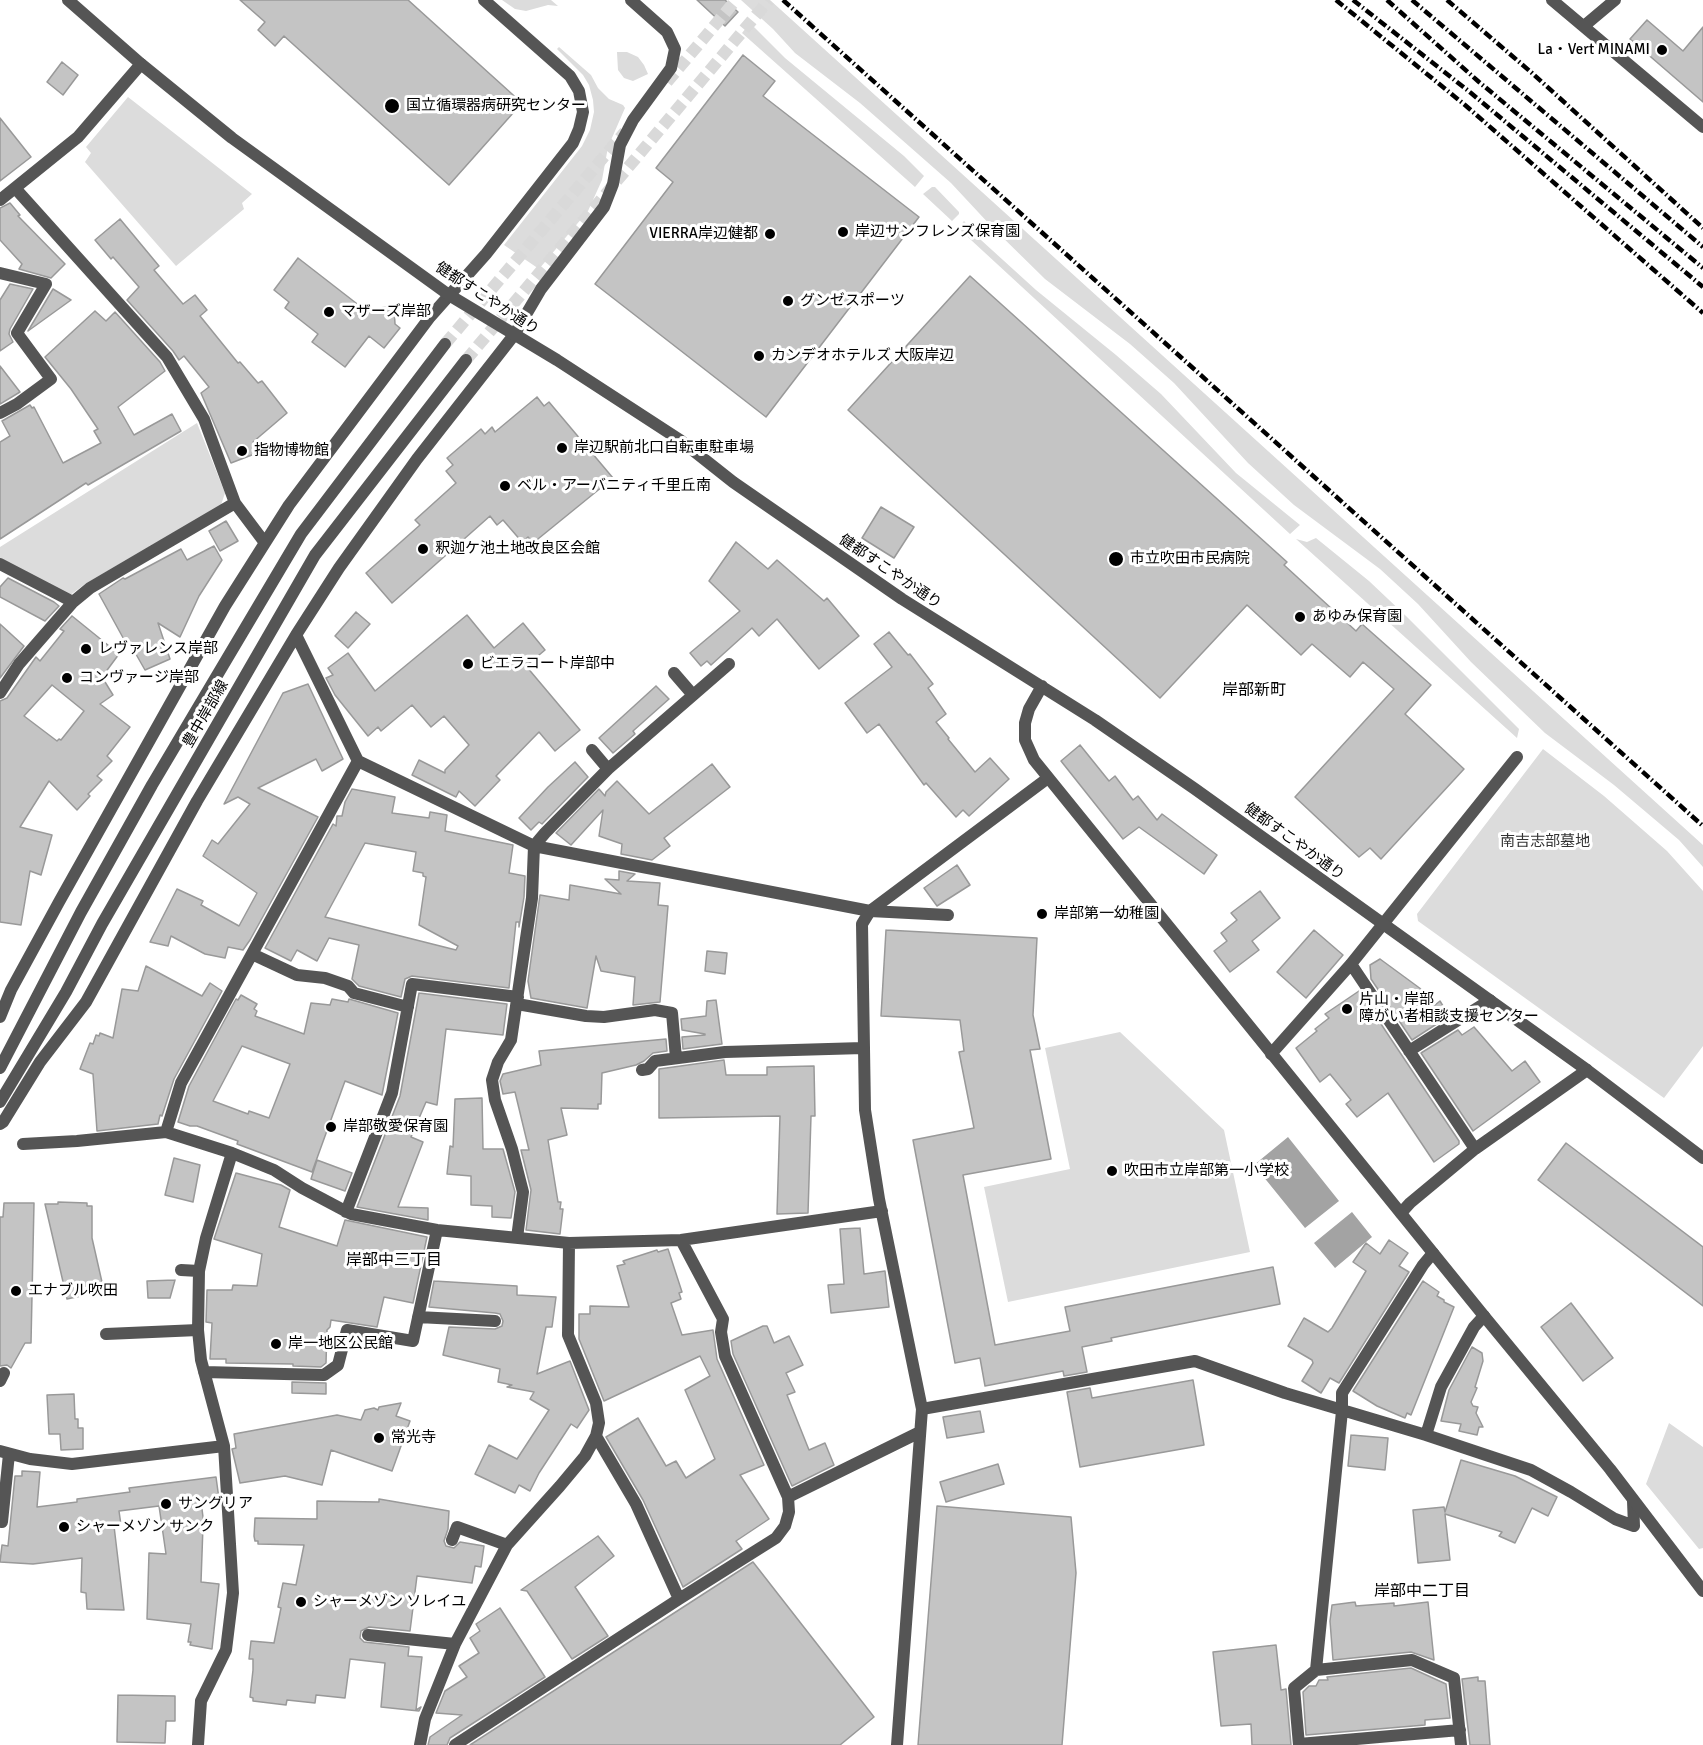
<!DOCTYPE html>
<html>
<head>
<meta charset="utf-8">
<style>
	body { margin:0 }
	canvas { display:block; background:#fff }
</style>
</head>
<body>
<canvas width="1703" height="1745"></canvas>
<script>
const g = document.querySelector('canvas').getContext('2d');
g.lineJoin = 'round';
function fill(path, color) { g.fillStyle = color; g.fill(path, 'evenodd'); }
const toPath = rows => new Path2D(rows.map(r => 'M' + r).join(''));
function trace(path, color, width, dash) { g.strokeStyle = color; g.lineWidth = width; g.lineCap = dash ? 'butt' : 'round'; g.setLineDash(dash || []); g.stroke(path); }
function label(font, color, halo, rows, align = 'center') {
  g.font = font + ' Signika,"Noto Sans JP",sans-serif'; g.lineWidth = 6; g.setLineDash([]); g.textBaseline = 'middle'; g.strokeStyle = halo; g.fillStyle = color; for (const [text, x, y, turn = 0] of rows) {
    g.save(); g.translate(x, y); g.rotate((+turn || 0) * Math.PI / 180); g.textAlign = isNaN(turn) ? turn : align; if (halo) g.strokeText(text, 0, 0); g.fillText(text, 0, 0); g.restore();
  }
}
fill(toPath([
	[502,0,551,0,558,6,548,5,526,11,515,9],
	[741,0,770,0,1703,845,1703,867,1679,840,1614,785,1545,733,1471,662,1418,604,1380,569,1294,505,1248,463,1174,383,1130,344,1045,279,992,227,951,183,860,103,795,53,773,29],
	[750,23,785,58,904,156,924,176,915,187,742,33],
	[559,47,591,75,598,88,609,99,623,105,625,108,608,147,602,180,588,211,539,269,504,245,582,146,590,130,594,112,593,100,589,85,583,75,557,49],
	[617,52,627,52,638,57,644,65,648,74,633,81,624,78,618,70],
	[128,97,252,194,242,203,244,209,176,266,85,162,91,153,86,147],
	[932,187,935,187,959,212,959,214,952,221,923,194],
	[964,221,981,240,1036,290,1116,355,1161,394,1236,473,1300,525,1290,534,958,228],
	[197,423,225,493,221,505,85,584,69,596,0,560,0,547],
	[1316,538,1369,581,1406,616,1519,729,1517,738,1296,539,1307,542],
	[1543,749,1604,796,1667,851,1703,891,1703,1046,1664,1098,1418,921,1417,914],
	[1120,1032,1224,1130,1250,1252,1008,1302,984,1187,1070,1169,1045,1048],
	[1669,1423,1703,1447,1703,1548,1699,1549,1646,1484]
]), '#dcdcdc');
fill(toPath([
	[1288,1137,1339,1201,1305,1228,1254,1165],
	[1352,1212,1372,1237,1335,1268,1314,1243]
]), '#a3a3a3');
const building = toPath([
	[240,0,408,0,522,103,449,185,284,36,275,46,258,30,265,22,240,0],
	[697,0,725,0,738,12,725,26,697,0],
	[1647,20,1683,51,1703,27,1703,102,1630,39,1647,20],
	[743,55,775,81,763,96,919,217,766,417,595,284,673,182,656,168,743,55],
	[62,62,78,75,63,95,47,82,62,62],
	[0,118,31,157,0,181,0,118],
	[10,203,20,215,18,216,65,264,51,278,19,269,22,264,0,240,0,208,10,203],
	[120,219,159,266,154,270,183,304,195,295,207,310,200,316,238,363,240,362,258,383,262,381,287,413,253,442,257,453,231,463,201,393,209,387,184,356,179,360,173,351,127,300,139,287,113,257,111,259,95,240,120,219],
	[298,258,365,310,394,306,395,324,400,328,384,348,369,336,345,367,312,342,318,334,285,308,289,302,274,290,298,258],
	[970,276,1287,562,1284,565,1356,631,1362,624,1431,685,1405,714,1464,769,1381,859,1370,848,1359,857,1295,797,1394,689,1363,662,1350,677,1312,644,1301,655,1247,605,1160,698,848,410,970,276],
	[10,284,33,289,10,329,9,334,13,342,0,351,0,300,10,284],
	[53,289,71,300,28,331,53,289],
	[95,311,106,321,115,312,160,362,165,371,118,407,134,435,172,414,181,431,88,485,86,483,0,539,0,442,10,436,2,421,30,405,32,408,34,407,63,463,101,443,94,431,98,429,71,389,45,357,95,311],
	[0,366,20,392,0,404,0,366],
	[537,397,544,406,549,402,613,478,533,543,528,537,522,542,503,520,497,525,490,516,392,603,366,573,420,525,415,520,456,483,446,471,453,465,447,458,481,429,485,434,492,427,495,432,537,397],
	[881,507,914,527,894,558,862,538,881,507],
	[226,521,238,541,220,551,209,531,226,521],
	[736,542,768,569,777,560,824,601,827,598,859,636,819,669,777,619,759,636,752,628,711,665,707,661,701,666,690,653,740,611,709,581,736,542],
	[214,546,222,560,199,596,180,637,158,623,170,659,145,670,129,642,127,645,99,594,123,578,125,579,181,549,187,560,214,546],
	[8,578,54,602,59,606,45,621,0,597,0,587,8,578],
	[356,612,370,624,348,648,335,636,356,612],
	[467,615,494,648,523,623,545,650,526,666,580,730,555,751,539,732,496,776,500,780,475,806,459,791,456,797,412,775,419,760,445,773,445,770,469,745,444,716,431,727,412,705,381,731,378,727,368,736,335,695,326,678,333,675,328,668,348,653,375,691,467,615],
	[72,616,119,654,102,677,113,695,100,704,130,727,107,756,112,761,97,776,102,780,88,794,90,796,77,810,49,781,20,827,52,835,41,875,30,871,21,925,0,922,0,701,7,698,36,657,40,661,64,631,60,629,72,616],
	[52,685,84,711,61,740,59,739,57,741,24,716,52,685],
	[0,624,24,646,0,678,0,624],
	[889,632,908,655,910,654,933,684,928,688,946,714,936,722,949,738,948,739,975,772,990,758,1009,779,969,816,963,810,956,817,926,783,924,785,879,724,867,733,845,703,892,667,874,644,889,632],
	[308,684,343,759,322,771,316,759,258,788,318,817,250,940,243,950,228,947,225,958,205,954,171,936,168,946,150,942,177,889,203,901,201,905,239,926,257,893,203,856,212,840,218,844,250,804,238,797,224,804,283,693,308,684],
	[656,686,669,699,633,731,635,734,613,753,599,738,656,686],
	[1080,745,1109,781,1115,776,1133,800,1138,796,1157,820,1162,814,1217,855,1204,874,1139,827,1123,839,1061,761,1080,745],
	[575,762,588,777,542,824,539,822,531,830,519,818,548,787,575,762],
	[712,764,730,787,664,838,670,846,652,860,621,854,622,844,599,836,603,810,571,845,556,833,599,789,605,796,606,792,617,781,649,814,712,764],
	[352,789,395,797,392,813,429,818,430,812,447,815,445,831,513,845,509,873,525,876,524,897,519,927,519,922,516,922,509,988,412,976,405,979,401,997,359,986,352,979,359,945,329,938,317,961,297,950,291,961,265,948,333,824,336,826,337,816,342,816,345,802,352,789],
	[365,843,416,852,413,871,423,873,423,876,426,877,419,925,458,946,456,950,325,917,365,843],
	[957,865,970,885,937,906,924,888,957,865],
	[619,871,635,874,627,881,660,883,658,905,668,906,660,1002,633,1005,635,977,601,971,596,956,587,1008,531,998,528,981,540,895,569,900,570,885,621,894,605,879,619,880,619,871],
	[1260,891,1280,918,1252,941,1259,950,1230,972,1214,951,1227,941,1221,933,1237,920,1231,913,1260,891],
	[886,930,1037,938,1033,1015,1040,1049,1030,1050,1051,1159,963,1175,995,1345,1070,1331,1065,1307,1273,1267,1280,1304,1111,1338,1112,1341,1082,1347,1087,1372,1064,1376,1063,1371,985,1386,980,1358,955,1363,913,1140,974,1128,959,1052,964,1051,960,1020,881,1016,886,930],
	[1314,930,1343,955,1306,998,1277,972,1314,930],
	[707,951,727,953,725,974,705,971,707,951],
	[1380,959,1425,992,1435,1005,1440,1001,1449,1016,1412,1040,1371,979,1370,965,1380,959],
	[146,966,202,996,210,983,222,991,174,1079,162,1116,160,1115,158,1124,97,1131,93,1074,80,1069,90,1043,93,1044,96,1035,99,1036,100,1033,113,1038,122,989,138,991,146,966],
	[1359,991,1459,1141,1459,1144,1434,1162,1388,1093,1357,1117,1346,1104,1351,1100,1330,1074,1320,1082,1296,1048,1317,1031,1315,1029,1329,1018,1325,1014,1359,991],
	[419,993,507,1004,503,1035,446,1029,437,1105,426,1102,411,1137,423,1142,398,1207,428,1208,428,1220,357,1207,400,1096,419,993],
	[241,995,257,1004,254,1009,257,1011,255,1016,304,1034,311,1003,330,1005,332,999,348,1002,349,999,398,1013,382,1095,345,1081,312,1172,237,1144,238,1141,197,1126,190,1126,178,1122,189,1086,236,999,238,1000,241,995],
	[242,1046,290,1064,269,1118,249,1111,248,1114,213,1101,242,1046],
	[716,1000,722,1044,683,1049,682,1037,705,1035,705,1034,682,1030,681,1019,706,1016,707,1001,716,1000],
	[1474,1027,1512,1071,1525,1061,1540,1082,1473,1131,1421,1053,1458,1030,1462,1035,1474,1027],
	[666,1039,667,1051,653,1053,644,1061,636,1065,602,1073,601,1104,598,1104,598,1109,561,1108,567,1135,548,1140,558,1202,561,1202,560,1209,563,1209,560,1234,526,1230,531,1190,521,1150,529,1150,515,1092,503,1094,500,1081,503,1074,541,1065,539,1051,666,1039],
	[724,1060,726,1075,767,1075,767,1067,814,1066,815,1116,811,1116,808,1213,777,1214,780,1116,659,1118,659,1069,724,1060],
	[482,1098,483,1149,503,1149,515,1192,511,1218,492,1217,492,1206,471,1205,471,1176,447,1174,450,1146,453,1147,455,1099,482,1098],
	[1566,1143,1703,1247,1703,1306,1538,1180,1566,1143],
	[174,1158,200,1165,193,1202,165,1195,174,1158],
	[317,1160,352,1173,345,1191,311,1179,317,1160],
	[236,1173,281,1185,290,1190,279,1227,337,1246,345,1220,427,1237,413,1303,384,1297,377,1327,331,1320,330,1327,327,1330,326,1363,321,1367,293,1366,293,1364,226,1363,226,1359,210,1359,212,1323,206,1322,207,1290,232,1290,233,1285,257,1286,262,1254,214,1239,236,1173],
	[58,1202,87,1203,87,1206,92,1206,92,1238,104,1291,67,1299,45,1204,58,1204,58,1202],
	[4,1203,34,1203,31,1343,25,1343,11,1368,7,1365,0,1366,0,1217,3,1217,4,1203],
	[860,1228,864,1274,885,1271,889,1307,831,1313,828,1285,844,1284,840,1229,860,1228],
	[1389,1240,1408,1253,1399,1266,1409,1272,1339,1383,1330,1378,1321,1393,1302,1381,1313,1363,1312,1360,1288,1346,1304,1318,1328,1332,1332,1328,1366,1271,1353,1262,1366,1243,1380,1254,1389,1240],
	[668,1249,682,1292,679,1293,681,1299,671,1303,682,1335,713,1330,717,1359,764,1465,740,1475,769,1519,736,1541,742,1549,683,1587,643,1500,606,1437,638,1418,666,1466,676,1461,686,1478,715,1459,685,1390,710,1376,700,1356,604,1401,579,1339,579,1314,590,1314,590,1306,629,1307,617,1266,625,1264,623,1261,657,1250,658,1252,668,1249],
	[175,1280,170,1298,148,1298,147,1281,175,1280],
	[434,1281,517,1286,517,1295,556,1297,552,1327,546,1327,537,1374,570,1361,589,1410,577,1428,571,1424,539,1473,530,1491,519,1485,515,1493,475,1474,489,1445,517,1459,549,1410,530,1399,534,1392,507,1387,512,1385,498,1382,500,1369,443,1355,449,1327,495,1329,502,1326,503,1321,500,1314,495,1313,429,1307,434,1281],
	[1423,1281,1439,1292,1437,1296,1444,1300,1444,1302,1454,1307,1411,1415,1407,1413,1405,1418,1377,1406,1353,1391,1423,1281],
	[1571,1303,1613,1358,1583,1381,1541,1327,1571,1303],
	[763,1326,767,1326,774,1343,789,1336,803,1365,786,1373,795,1392,787,1395,809,1450,825,1443,834,1465,792,1486,733,1354,731,1341,763,1326],
	[1472,1347,1482,1353,1483,1361,1475,1387,1477,1388,1471,1402,1473,1406,1478,1407,1476,1413,1483,1427,1479,1427,1477,1435,1459,1431,1461,1424,1441,1421,1449,1390,1472,1347],
	[1193,1380,1204,1445,1080,1467,1067,1392,1090,1388,1092,1398,1193,1380],
	[292,1382,326,1383,326,1394,292,1393,292,1382],
	[74,1394,75,1419,78,1419,78,1428,83,1428,83,1449,61,1450,60,1434,49,1434,47,1395,74,1394],
	[401,1403,396,1416,410,1421,392,1471,331,1450,322,1485,285,1476,240,1483,232,1449,236,1448,234,1434,337,1415,361,1420,365,1410,374,1408,378,1410,379,1407,401,1403],
	[980,1411,984,1432,947,1438,943,1417,980,1411],
	[1351,1435,1388,1438,1385,1470,1348,1466,1351,1435],
	[1461,1460,1515,1476,1557,1497,1548,1516,1532,1508,1515,1543,1499,1536,1502,1532,1445,1514,1450,1560,1418,1563,1413,1510,1444,1507,1445,1512,1461,1460],
	[998,1464,1004,1484,946,1502,940,1482,998,1464],
	[22,1471,40,1472,37,1507,77,1502,77,1499,130,1492,129,1488,216,1477,219,1499,201,1501,204,1525,203,1526,201,1582,219,1584,212,1649,190,1645,191,1642,188,1642,191,1624,147,1619,149,1553,166,1554,159,1506,119,1511,121,1525,114,1526,124,1610,87,1609,86,1593,81,1592,82,1558,33,1564,0,1562,2,1545,8,1546,15,1476,22,1476,22,1471],
	[379,1499,449,1511,448,1529,444,1541,446,1546,454,1548,460,1542,484,1546,481,1567,475,1566,472,1583,417,1576,410,1631,369,1627,361,1631,360,1638,364,1642,409,1647,408,1656,422,1657,416,1710,421,1707,419,1711,381,1707,385,1663,350,1659,345,1698,316,1695,315,1703,287,1700,286,1705,253,1701,253,1698,250,1697,253,1670,253,1659,249,1659,251,1641,274,1643,281,1608,278,1607,283,1583,296,1585,304,1545,258,1544,258,1541,255,1541,254,1536,255,1518,317,1519,317,1501,379,1502,379,1499],
	[937,1506,1071,1517,1076,1573,1062,1745,918,1745,937,1506],
	[598,1536,614,1556,575,1587,608,1636,572,1659,527,1591,521,1590,598,1536],
	[753,1562,874,1717,840,1745,470,1745,753,1562],
	[1355,1602,1356,1606,1394,1603,1394,1606,1428,1602,1434,1660,1411,1652,1333,1660,1330,1621,1332,1605,1355,1602],
	[500,1608,545,1677,450,1738,447,1745,428,1745,430,1737,462,1715,436,1713,445,1691,467,1677,459,1666,479,1653,470,1638,480,1631,476,1624,500,1608],
	[1276,1645,1281,1690,1286,1689,1291,1745,1252,1745,1251,1724,1221,1726,1213,1652,1276,1645],
	[1411,1668,1446,1684,1450,1718,1425,1720,1425,1725,1306,1735,1303,1692,1309,1686,1316,1686,1319,1680,1328,1680,1327,1677,1411,1668],
	[1478,1677,1478,1681,1485,1681,1490,1745,1470,1745,1462,1679,1478,1677],
	[118,1695,175,1696,175,1721,166,1721,165,1743,117,1742,118,1695]
]);
fill(building, '#c4c4c4');
trace(building, '#999', 1.5);
trace(toPath([
	[667,82,736,0],
	[445,344,625,132],
	[466,360,769,0]
]), '#d9d9d9', 12, [12, 6]);
trace(toPath([
	[1552,0,1703,127],
	[1584,26,1615,0],
	[15,188,167,357,204,419,235,503,265,543],
	[0,200,78,137,141,64],
	[0,273,46,284,17,333,51,379,17,404,0,413],
	[0,564,73,602],
	[296,635,358,761,534,846,870,911,948,915],
	[674,673,693,695],
	[0,693,19,664,73,602,90,588,235,503],
	[592,750,608,769],
	[252,954,297,975,325,978,348,986,354,993,408,1007],
	[1351,964,1475,1149],
	[517,1004,586,1016,604,1017,655,1010,672,1013,676,1058],
	[0,1017,11,990,59,902,225,606,289,505,430,317,486,254,573,143,579,129,583,112,579,91,570,76,484,0],
	[1409,1051,1490,1000],
	[1271,1054,1351,964,1517,757],
	[0,1068,81,912,152,785,301,534,445,344],
	[642,1070,648,1069,655,1061,725,1052,863,1048],
	[0,1102,66,992,102,924,315,555,466,360],
	[0,1124,3,1122,40,1062,86,1002,197,801,296,635,339,568,417,459,514,335,541,289,604,207,613,184,620,145,633,120,671,68,675,49,667,32,631,0],
	[166,1132,181,1083,358,761],
	[23,1144,77,1141,166,1132,232,1153,274,1170,302,1188,351,1214,437,1230,569,1243,681,1240,882,1211],
	[346,1212,392,1093,412,984,518,997],
	[1401,1213,1410,1203,1475,1149,1587,1070],
	[517,1238,523,1192,512,1149,495,1100,492,1080,498,1062,511,1040,532,898,534,846,545,833,608,769,729,664],
	[181,1270,199,1271],
	[418,1317,495,1321],
	[106,1334,198,1330],
	[204,1372,324,1375,338,1365,347,1330,413,1341,437,1230],
	[0,1381,4,1373],
	[922,1409,1195,1361,1285,1393,1426,1435,1531,1470,1571,1492,1615,1519,1634,1526,1633,1501],
	[1426,1435,1441,1387,1474,1327,1484,1316],
	[596,1436,636,1504,679,1599],
	[0,1451,30,1459,72,1464,224,1446],
	[788,1497,920,1432],
	[2,1522,9,1454],
	[452,1540,457,1527,507,1545],
	[368,1635,455,1644],
	[1316,1670,1412,1660,1454,1678,1461,1745],
	[1299,1744,1460,1730],
	[198,1745,201,1701,226,1650,233,1593,224,1446,201,1360,198,1330,199,1271,206,1238,232,1153],
	[420,1745,425,1719,455,1644,507,1545,560,1486,585,1456,596,1436,599,1423,596,1403,568,1335,569,1243],
	[455,1745,679,1599,776,1538,785,1526,789,1512,788,1497,725,1356,721,1332,723,1319,681,1240],
	[897,1745,922,1409,879,1199,865,1110,862,924,870,911,1048,778],
	[1299,1745,1294,1688,1316,1670,1342,1411,1342,1393,1423,1265,1433,1253]
]), '#555', 12);
trace(toPath([
	[68,0,141,64,232,138,449,295,557,360,680,440,733,482,902,599,1095,720,1195,789,1587,1070,1703,1158],
	[1042,686,1029,709,1025,723,1025,740,1034,760,1484,1316,1610,1469,1703,1591]
]), '#555', 12);
trace(toPath([
	[783,0,1703,826],
	[1336,0,1465,105,1703,313],
	[1353,0,1471,93,1703,287],
	[1387,0,1479,82,1703,268],
	[1412,0,1703,247],
	[1447,0,1532,73,1703,228]
]), '#000', 4.5, [9, 3, 1.5, 3]);
for (const [x, y, r, color] of [
	[1662,50,6,"#000"],
	[392,106,8,"#000"],
	[843,232,6,"#000"],
	[770,234,6,"#000"],
	[788,301,6,"#000"],
	[329,312,6,"#000"],
	[759,356,6,"#000"],
	[562,448,6,"#000"],
	[242,451,6,"#000"],
	[505,486,6,"#000"],
	[423,549,6,"#000"],
	[1116,559,8,"#000"],
	[1300,617,6,"#000"],
	[86,649,6,"#000"],
	[468,664,6,"#000"],
	[67,678,6,"#000"],
	[1042,914,6,"#000"],
	[1347,1009,6,"#000"],
	[331,1127,6,"#000"],
	[1112,1171,6,"#000"],
	[16,1291,6,"#000"],
	[276,1344,6,"#000"],
	[379,1438,6,"#000"],
	[166,1504,6,"#000"],
	[64,1527,6,"#000"],
	[301,1602,6,"#000"]
]) { const dot = new Path2D(); dot.arc(x, y, r, 0, 2 * Math.PI); g.fillStyle = color; g.fill(dot); trace(dot, '#fff', 2); }
label('15px', '#000', '#fff', [
	["La・Vert MINAMI",1650,50,"right"],
	["国立循環器病研究センター",406,106],
	["岸辺サンフレンズ保育園",855,232],
	["VIERRA岸辺健都",758,234,"right"],
	["グンゼスポーツ",800,301],
	["マザーズ岸部",341,312],
	["カンデオホテルズ 大阪岸辺",771,356],
	["岸辺駅前北口自転車駐車場",574,448],
	["指物博物館",254,451],
	["ベル・アーバニティ千里丘南",517,486],
	["釈迦ケ池土地改良区会館",435,549],
	["市立吹田市民病院",1130,559],
	["あゆみ保育園",1312,617],
	["レヴァレンス岸部",98,649],
	["ビエラコート岸部中",480,664],
	["コンヴァージ岸部",79,678],
	["岸部第一幼稚園",1054,914],
	["片山・岸部",1359,1000],
	["障がい者相談支援センター",1359,1017],
	["岸部敬愛保育園",343,1127],
	["吹田市立岸部第一小学校",1124,1171],
	["エナブル吹田",28,1291],
	["岸一地区公民館",288,1344],
	["常光寺",391,1438],
	["サングリア",178,1504],
	["シャーメゾン サンク",76,1527],
	["シャーメゾン ソレイユ",313,1602]
], 'left');
label('15px', '#000', '#fff', [
	["健都すこやか通り",487,299,33],
	["健都すこやか通り",890,572,34],
	["豊中岸部線",206,714,-60],
	["健都すこやか通り",1294,842,36]
]);
label('15px', '#333', '#fff', [
	["南吉志部墓地",1545,842]
]);
label('16px', '#000', '#fff', [
	["岸部新町",1254,691],
	["岸部中三丁目",394,1261],
	["岸部中二丁目",1422,1592]
]);
</script>
</body>
</html>
